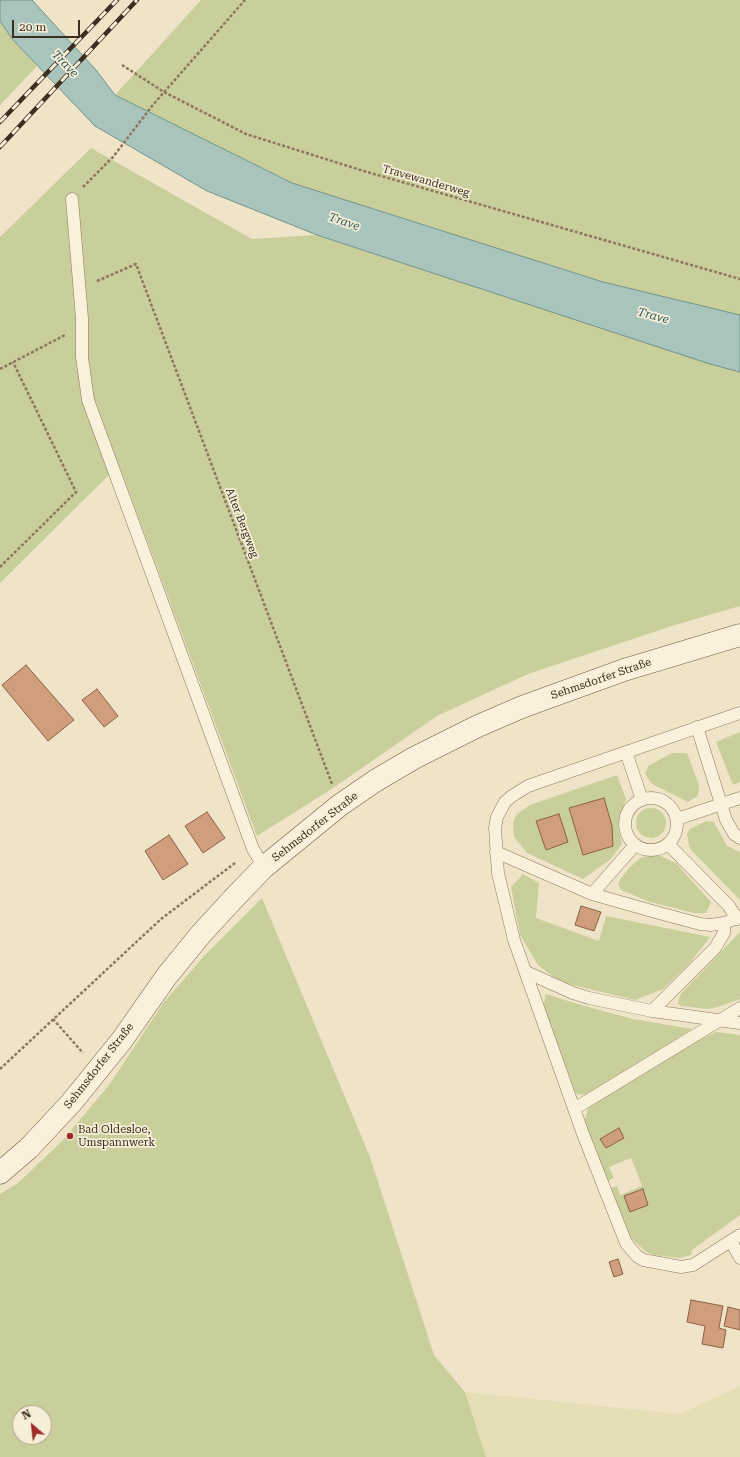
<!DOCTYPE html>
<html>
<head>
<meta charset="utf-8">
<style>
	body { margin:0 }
	#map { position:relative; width:740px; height:1457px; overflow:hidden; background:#f0e4c8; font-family:"Roboto Serif",serif }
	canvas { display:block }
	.north { position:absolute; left:12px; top:1405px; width:40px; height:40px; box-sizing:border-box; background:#f7eed8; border:1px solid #ada18e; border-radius:50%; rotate:332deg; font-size:11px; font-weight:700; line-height:16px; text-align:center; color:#3d2e20 }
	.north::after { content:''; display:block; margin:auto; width:14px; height:18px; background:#9e2a2b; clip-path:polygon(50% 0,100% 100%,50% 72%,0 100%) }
	.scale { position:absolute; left:12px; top:20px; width:68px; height:18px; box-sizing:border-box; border:2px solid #3d2e20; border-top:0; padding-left:5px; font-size:12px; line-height:14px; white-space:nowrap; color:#3d2e20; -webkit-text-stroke:3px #f7eed8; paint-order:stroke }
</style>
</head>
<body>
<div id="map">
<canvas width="740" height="1457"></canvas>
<div class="north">N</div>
<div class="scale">20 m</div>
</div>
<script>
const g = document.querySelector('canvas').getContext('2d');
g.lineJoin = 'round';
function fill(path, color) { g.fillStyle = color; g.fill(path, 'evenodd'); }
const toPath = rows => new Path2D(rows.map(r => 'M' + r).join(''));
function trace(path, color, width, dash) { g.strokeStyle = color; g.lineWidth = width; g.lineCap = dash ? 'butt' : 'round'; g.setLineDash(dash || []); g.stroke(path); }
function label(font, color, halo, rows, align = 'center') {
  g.font = font + ' "Roboto Serif",serif'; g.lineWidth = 3.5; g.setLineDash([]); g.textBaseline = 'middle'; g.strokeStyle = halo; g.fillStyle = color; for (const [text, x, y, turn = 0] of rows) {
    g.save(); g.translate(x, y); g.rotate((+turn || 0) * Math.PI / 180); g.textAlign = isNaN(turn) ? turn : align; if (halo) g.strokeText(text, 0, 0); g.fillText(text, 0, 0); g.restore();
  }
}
fill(toPath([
	[740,1386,740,1457,486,1457,465,1392,680,1414]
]), '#e6deb5');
fill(toPath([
	[201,0,740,0,740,315,603,282,292,183,115,95],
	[0,21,13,40,37,66,0,105],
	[91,148,252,239,317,235,710,363,740,372,740,606,675,625,528,674,437,716,333,788,257,836,119,465,0,583,0,237],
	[740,732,740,782,733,785,716,742],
	[672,753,687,753,699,785,698,796,688,802,652,784,645,774,648,766],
	[617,775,626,799,618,825,622,844,611,859,583,879,527,853,514,837,513,822,517,814,530,805],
	'636 823a15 15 0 1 1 30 0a15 15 0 1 1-30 0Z',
	[706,821,714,822,727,846,740,852,740,900,692,851,689,846,687,834,690,829],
	[649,856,660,856,676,863,711,902,706,913,694,913,650,902,621,890,618,883,627,870,640,858],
	[523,874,539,883,536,918,599,941,606,916,710,937,690,963,663,989,635,1000,560,982,538,965,520,935,511,887],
	[262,898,370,1157,434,1355,465,1392,486,1457,0,1457,0,1194,18,1183,62,1141,109,1085,164,1002,205,955],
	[20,1413,44,1413,44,1437,20,1437],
	[740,932,740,999,718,1007,707,1009,681,1006,678,1004,680,995,686,988],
	[546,994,581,1005,633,1019,692,1029,589,1095,576,1094,545,1010,544,1003],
	[716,1032,740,1035,740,1215,692,1250,691,1255,680,1258,654,1255,646,1252,631,1238,611,1188,617,1186,620,1195,642,1186,631,1158,609,1167,614,1178,608,1181,584,1123,589,1105,693,1043]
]), '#c9cf9b');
const water = toPath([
	[0,0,32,0,96,70,115,95,292,183,603,282,740,315,740,372,710,364,317,235,207,191,95,126,13,40,0,21,0,0]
]);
fill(water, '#a9c4bc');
trace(water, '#6f938a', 1);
const building = toPath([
	[26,665,74,720,48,741,2,685,26,665],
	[97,689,118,716,104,727,82,700,97,689],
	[604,798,612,826,613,846,583,855,569,808,604,798],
	[207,812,225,838,203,853,185,826,207,812],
	[559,814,568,842,546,850,536,821,559,814],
	[169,835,188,864,163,880,145,851,169,835],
	[581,906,601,912,594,931,575,925,581,906],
	[619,1128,624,1138,606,1148,600,1139,619,1128],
	[643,1189,648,1205,630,1212,624,1196,643,1189],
	[618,1259,623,1274,614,1277,609,1262,618,1259],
	[691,1300,723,1306,719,1328,726,1330,723,1348,702,1344,705,1326,687,1322,691,1300],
	[728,1307,740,1310,740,1330,724,1326,728,1307]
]);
fill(building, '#cf9f7d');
trace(building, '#8d5f41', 1);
const lane = toPath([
	[72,199,82,318,82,357,88,400,253,849,264,867],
	[740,713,528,786,512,796,505,802,497,817,495,828,498,873,514,940,583,1134,626,1243,637,1256,643,1260,681,1267,693,1265,740,1235],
	[697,727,726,820,734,834,740,838],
	[626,752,642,800],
	'625 824a26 26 0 1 1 52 0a26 26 0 1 1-52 0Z',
	[677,819,740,798],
	[668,844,729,906,737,919],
	[496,852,592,894,659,913,700,924,711,925,724,923,740,917],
	[592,894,635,845],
	[526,972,573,993,589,998,652,1011,740,1023],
	[652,1011,715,948,724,933,724,923],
	[574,1109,740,1008],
	[731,1241,740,1258]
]);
const secondary = toPath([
	[0,1173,29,1148,71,1103,122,1040,166,977,201,934,235,897,264,867,340,805,375,781,414,758,478,726,522,707,624,670,740,635]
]);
trace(lane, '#8d765c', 13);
trace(secondary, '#6f573f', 23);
trace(toPath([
	[122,65,164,92,246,134,367,172,740,279],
	[83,187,113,157,152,106,245,0],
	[97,281,136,264,332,784],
	[0,369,65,335],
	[0,567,76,492,13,362],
	[53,1019,83,1053],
	[0,1069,161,919,235,863]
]), '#8d765c', 2.5, [3, 2]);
trace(lane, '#faf1dc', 12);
trace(secondary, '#faf1dc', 22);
const rail = toPath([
	[0,122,117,0],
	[0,147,137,0]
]);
trace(rail, '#3d2e20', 4.5);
trace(rail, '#f7eed8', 3, [9]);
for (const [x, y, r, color] of [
	[70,1136,4,"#9e2a2b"]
]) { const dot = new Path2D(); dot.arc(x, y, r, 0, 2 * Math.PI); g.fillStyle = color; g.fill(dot); trace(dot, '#f7eed8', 1.5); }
label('11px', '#3d2e20', '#f7eed8', [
	["Travewanderweg",426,181,16],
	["Alter Bergweg",242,523,69],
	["Sehmsdorfer Straße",601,679,-19],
	["Sehmsdorfer Straße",315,827,-38],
	["Sehmsdorfer Straße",99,1066,-52]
]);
label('11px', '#3d2e20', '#f7eed8', [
	["Bad Oldesloe,",78,1130],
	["Umspannwerk",78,1143]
], 'left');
label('italic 12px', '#2f5d5a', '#f7eed8', [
	["Trave",65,64,46],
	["Trave",344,222,19],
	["Trave",653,316,15]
]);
</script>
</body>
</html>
